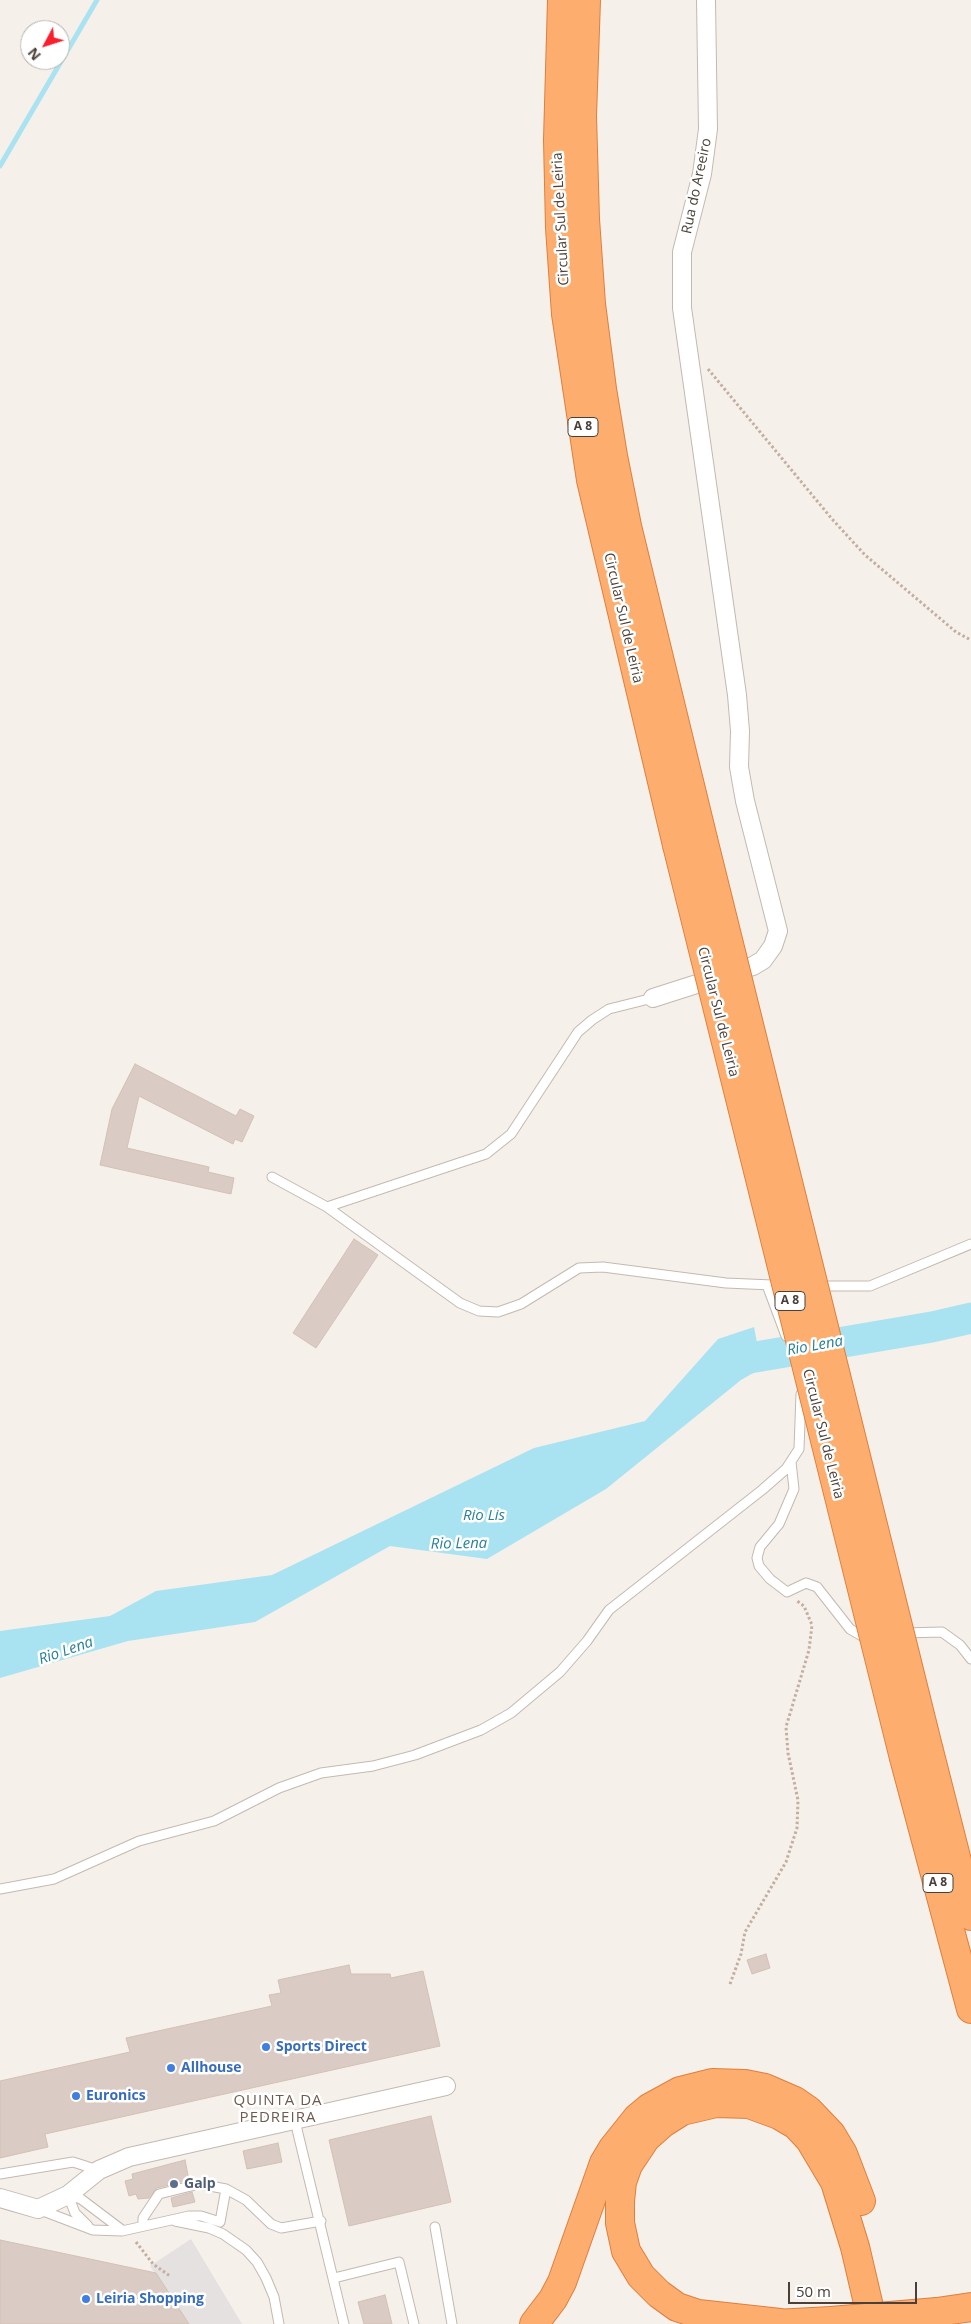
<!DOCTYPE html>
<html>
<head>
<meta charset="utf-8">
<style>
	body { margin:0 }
	#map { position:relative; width:971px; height:2324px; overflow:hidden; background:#f6f0eb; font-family:"Open Sans",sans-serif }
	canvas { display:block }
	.north { position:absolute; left:20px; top:20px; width:50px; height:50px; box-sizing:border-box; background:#fff; border:1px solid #b7b3b0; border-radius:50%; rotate:230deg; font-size:14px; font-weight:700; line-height:20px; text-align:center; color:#4a4039 }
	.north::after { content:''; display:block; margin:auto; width:18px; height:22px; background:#f91f2e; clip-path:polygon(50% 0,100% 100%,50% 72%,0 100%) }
	.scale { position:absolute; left:788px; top:2282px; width:129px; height:22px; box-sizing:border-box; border:2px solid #4a4039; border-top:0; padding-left:6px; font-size:15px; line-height:18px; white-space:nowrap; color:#4a4039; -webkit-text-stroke:4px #fff; paint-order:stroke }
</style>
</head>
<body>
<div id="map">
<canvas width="971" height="2324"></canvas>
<div class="north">N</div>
<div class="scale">50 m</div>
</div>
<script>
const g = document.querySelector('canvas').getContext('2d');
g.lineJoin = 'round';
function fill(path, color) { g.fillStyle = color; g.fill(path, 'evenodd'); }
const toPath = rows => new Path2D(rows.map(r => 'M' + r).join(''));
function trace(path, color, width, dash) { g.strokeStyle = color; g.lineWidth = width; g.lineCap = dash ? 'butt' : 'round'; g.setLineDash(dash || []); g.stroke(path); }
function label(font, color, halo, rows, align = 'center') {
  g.font = font + ' "Open Sans",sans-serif'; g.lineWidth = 5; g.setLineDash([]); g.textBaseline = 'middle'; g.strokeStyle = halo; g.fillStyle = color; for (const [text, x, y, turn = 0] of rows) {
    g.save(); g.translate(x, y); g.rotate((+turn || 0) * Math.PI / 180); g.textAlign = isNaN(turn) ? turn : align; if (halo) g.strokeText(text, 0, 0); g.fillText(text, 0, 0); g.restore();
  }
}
fill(toPath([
	[191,2239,242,2324,189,2324,150,2266]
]), '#e4e1e0');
fill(toPath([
	[754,1327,762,1368,741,1380,606,1489,487,1559,390,1546,255,1622,128,1641,0,1678,0,1631,110,1616,156,1591,272,1575,534,1448,645,1421,718,1339]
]), '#a9e3f1');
trace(toPath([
	[0,166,97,0]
]), '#a9e3f1', 5);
trace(toPath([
	[722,1375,738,1360,932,1327,971,1318]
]), '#a9e3f1', 31);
const building = toPath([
	[135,1064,236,1116,240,1109,254,1116,242,1142,235,1139,233,1144,139,1096,127,1148,209,1167,208,1172,234,1178,231,1194,100,1165,112,1109,135,1064],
	[354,1239,378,1255,316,1348,293,1333,354,1239],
	[766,1954,770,1968,752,1974,747,1960,766,1954],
	[349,1965,351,1974,390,1974,391,1978,423,1971,440,2046,45,2134,48,2147,0,2158,0,2081,130,2052,126,2038,272,2006,269,1995,281,1993,278,1980,349,1965],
	[431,2116,451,2202,349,2226,329,2140,431,2116],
	[278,2143,282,2162,247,2169,243,2151,278,2143],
	[185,2160,189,2180,157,2188,149,2198,138,2199,136,2194,129,2196,125,2181,133,2179,132,2174,185,2160],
	[192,2192,195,2202,173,2207,171,2198,192,2192],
	[0,2240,156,2273,189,2324,0,2324,0,2240],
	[385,2295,392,2324,364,2324,358,2302,385,2295]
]);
fill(building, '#daccc4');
trace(building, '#d2c0b4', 1);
const lane = toPath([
	[272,1177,327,1207,460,1303,479,1311,498,1312,521,1304,579,1268,603,1267,726,1283,772,1285],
	[327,1207,486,1154,511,1134,578,1032,592,1020,609,1009,653,998],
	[767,1285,786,1336],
	[817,1286,870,1286,971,1244],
	[791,1462,794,1489,779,1524,760,1547,757,1558,759,1566,770,1579,787,1592,806,1583,817,1587,850,1629,862,1636,870,1635],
	[903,1633,942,1632,960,1645,971,1659],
	[0,1889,54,1879,139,1841,214,1821,279,1788,321,1773,373,1766,415,1755,481,1730,511,1713,560,1672,587,1641,609,1610,762,1490,786,1469,799,1449,801,1394],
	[295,2121,344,2324],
	[0,2174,73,2162,98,2170],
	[68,2195,81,2199,122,2230],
	[68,2195,75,2213,88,2226],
	[38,2209,93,2230,122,2231,189,2216,201,2216,220,2222,226,2189],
	[175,2221,209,2228,223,2234,246,2250,257,2262,266,2278,274,2297,279,2324],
	[143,2226,143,2218,159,2194,199,2184,226,2189,246,2200,271,2224,281,2228,321,2221],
	[435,2227,452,2324],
	[334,2278,399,2262,414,2324]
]);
const street = toPath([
	[653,998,753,966,763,960,773,946,778,931,745,801,739,767,740,731,737,695,682,308,682,252,702,174,708,129,706,0],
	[0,2198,38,2209,68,2195,99,2170,129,2157,446,2086]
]);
const highway = toPath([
	[562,0,558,140,560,228,566,314,591,480,677,845],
	[586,0,582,116,585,219,591,304,602,389,613,456,627,526,703,839],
	[929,1751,971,1916],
	[904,1758,971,2009],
	[937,2312,971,2307],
	[780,2323,698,2314,677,2307,659,2294,641,2276,626,2251,620,2223,620,2201,622,2182,628,2165,646,2138,663,2123,682,2111,716,2103,749,2104,779,2115,796,2125,810,2140,835,2182,855,2247,873,2324],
	[534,2324,553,2299,562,2282,604,2163,613,2148,637,2118,649,2108,680,2091,712,2083,745,2084,765,2088,795,2101,808,2110,831,2134,843,2154,861,2201],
	[775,2324,831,2321]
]);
trace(lane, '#c4b9b1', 11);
trace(street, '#c4b9b1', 20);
trace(highway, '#de7f3d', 30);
trace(toPath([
	[708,369,832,519,865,555,956,632,971,640],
	[730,1984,741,1954,745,1932,786,1862,797,1828,798,1800,788,1753,786,1727,809,1650,812,1625,804,1606,797,1601],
	[136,2242,153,2264,170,2276]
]), '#c3ae9f', 3, [2.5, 2.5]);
trace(lane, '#fff', 9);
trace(street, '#fff', 18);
trace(highway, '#fdae6f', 28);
const highwayBridge = toPath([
	[703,839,929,1751],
	[677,845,904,1758],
	[831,2321,937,2312]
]);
trace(highwayBridge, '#de7f3d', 30, []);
trace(highwayBridge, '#fdae6f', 28);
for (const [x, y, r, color] of [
	[266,2047,5,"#3f7fe0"],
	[171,2068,5,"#3f7fe0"],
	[76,2096,5,"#3f7fe0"],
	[174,2184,5,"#5c6f8a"],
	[86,2299,5,"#3f7fe0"]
]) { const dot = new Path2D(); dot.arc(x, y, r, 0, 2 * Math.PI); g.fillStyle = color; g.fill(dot); trace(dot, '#fff', 2); }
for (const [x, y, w] of [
	[583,427,30],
	[790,1301,30],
	[938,1883,30]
]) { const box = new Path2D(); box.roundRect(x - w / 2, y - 9.5, w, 19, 4); g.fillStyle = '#fff'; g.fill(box); trace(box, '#4a4039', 1); }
label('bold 12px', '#4a4039', null, [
	["A 8",583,427],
	["A 8",790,1301],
	["A 8",938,1883]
]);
label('14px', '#4a4039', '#fff', [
	["Rua do Areeiro",697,186,-78],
	["Circular Sul de Leiria",561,219,-93],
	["Circular Sul de Leiria",623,618,77],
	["Circular Sul de Leiria",718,1012,76],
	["Circular Sul de Leiria",823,1434,76]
]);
label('bold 14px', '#366cbe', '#fff', [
	["Sports Direct",276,2047],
	["Allhouse",181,2068],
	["Euronics",86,2096],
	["Leiria Shopping",96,2299]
], 'left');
label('bold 14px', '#4e5e75', '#fff', [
	["Galp",184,2184]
], 'left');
label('italic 15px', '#2a8097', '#fff', [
	["Rio Lena",815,1346,-10],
	["Rio Lis",484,1516],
	["Rio Lena",459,1544,-1],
	["Rio Lena",66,1651,-19]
]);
g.letterSpacing = '1px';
label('15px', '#6d5b50', '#fff', [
	["QUINTA DA",278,2101],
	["PEDREIRA",278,2118]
]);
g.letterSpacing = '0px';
</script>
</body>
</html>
